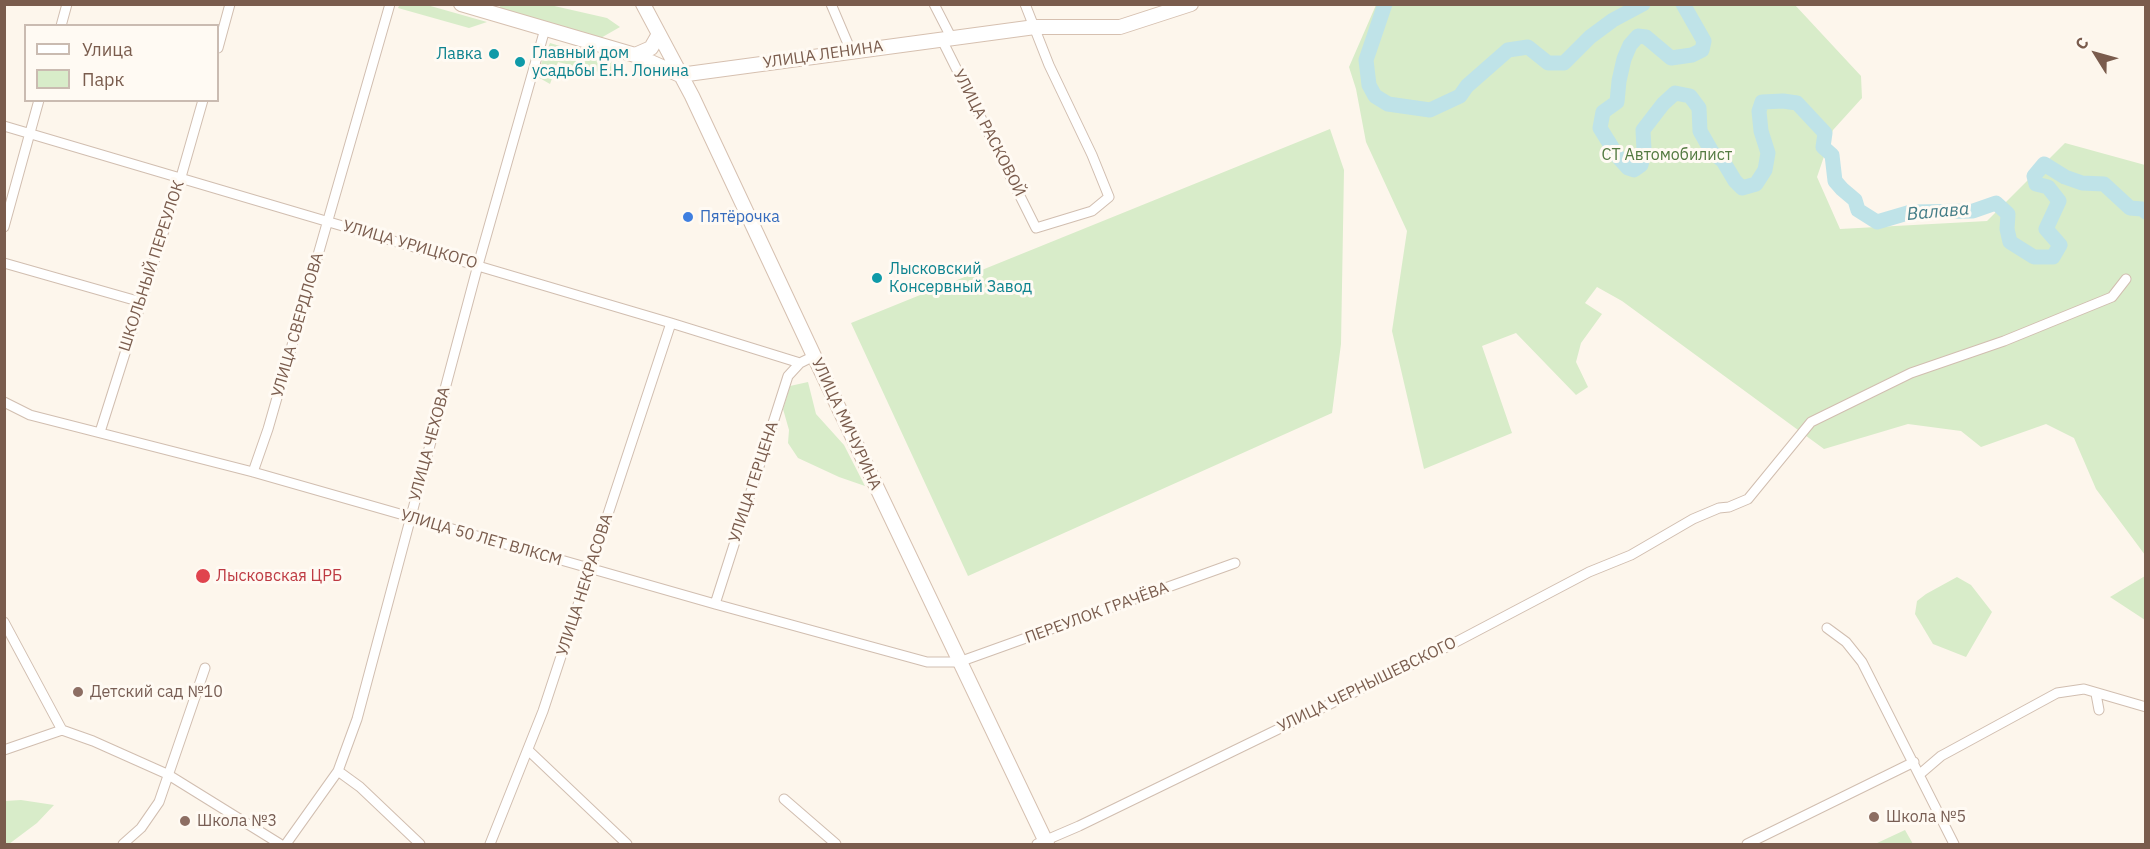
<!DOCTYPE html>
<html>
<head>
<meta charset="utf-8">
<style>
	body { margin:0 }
	#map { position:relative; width:2150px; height:849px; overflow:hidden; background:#fdf6ec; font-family:"IBM Plex Sans",sans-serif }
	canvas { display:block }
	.frame { position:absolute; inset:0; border:6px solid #7a5c4d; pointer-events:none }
	.legend { position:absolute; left:24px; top:24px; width:195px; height:78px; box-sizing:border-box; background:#fffaf3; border:2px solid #cabbb1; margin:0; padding:8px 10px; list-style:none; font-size:18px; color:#7a5c4d }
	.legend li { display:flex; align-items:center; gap:12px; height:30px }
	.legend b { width:30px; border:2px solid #cabbb1 }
	.north { position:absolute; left:2066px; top:24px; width:60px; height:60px; -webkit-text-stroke:4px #fffaf3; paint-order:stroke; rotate:307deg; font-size:16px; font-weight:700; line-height:24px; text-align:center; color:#7a5c4d }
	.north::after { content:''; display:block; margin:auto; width:21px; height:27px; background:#7a5c4d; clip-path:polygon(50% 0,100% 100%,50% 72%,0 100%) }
</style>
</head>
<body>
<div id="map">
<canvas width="2150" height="849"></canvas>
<div class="frame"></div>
<ul class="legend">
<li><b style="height:8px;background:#fff"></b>Улица</li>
<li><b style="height:16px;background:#d8ecc9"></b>Парк</li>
</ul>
<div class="north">С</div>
</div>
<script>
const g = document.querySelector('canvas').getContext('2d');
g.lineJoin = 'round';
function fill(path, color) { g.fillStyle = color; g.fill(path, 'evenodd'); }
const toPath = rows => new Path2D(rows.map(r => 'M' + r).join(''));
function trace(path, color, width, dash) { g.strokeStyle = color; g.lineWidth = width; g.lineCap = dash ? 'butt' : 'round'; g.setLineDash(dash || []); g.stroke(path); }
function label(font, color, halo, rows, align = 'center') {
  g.font = font + ' "IBM Plex Sans",sans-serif'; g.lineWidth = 6; g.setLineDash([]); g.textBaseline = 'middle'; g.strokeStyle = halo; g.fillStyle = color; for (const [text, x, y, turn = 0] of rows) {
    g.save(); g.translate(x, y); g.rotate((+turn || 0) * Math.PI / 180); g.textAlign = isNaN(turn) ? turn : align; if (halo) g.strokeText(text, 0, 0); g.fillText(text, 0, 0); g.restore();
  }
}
fill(toPath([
	[400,4,427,5,487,22,469,28,398,8],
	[501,5,550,5,607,18,620,27,599,39,498,10],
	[1376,5,1795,5,1861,76,1862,98,1833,130,1817,177,1840,229,1987,221,2065,143,2145,165,2145,555,2096,489,2074,438,2046,424,1981,447,1961,431,1908,424,1824,449,1622,301,1597,287,1585,303,1602,314,1581,343,1576,362,1588,387,1576,395,1516,333,1482,346,1512,433,1424,469,1392,331,1407,231,1366,142,1356,89,1349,67],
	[550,43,619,64,628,79,558,62,550,84,536,76],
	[1330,129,1344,170,1341,344,1332,413,968,576,851,323],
	[808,382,816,414,844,445,865,486,839,477,798,458,788,443,789,430,783,409,790,386],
	[2145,576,2145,620,2110,597],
	[1957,577,1971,585,1992,612,1966,657,1933,644,1915,614,1917,601,1926,594],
	[21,800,54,805,37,823,9,844,5,844,5,801],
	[1905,830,1913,844,1875,844]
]), '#d8ecc9');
trace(toPath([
	[1385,4,1366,60,1369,85,1375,96,1388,104,1430,110,1460,96,1467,86,1508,50,1528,47,1548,63,1564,63,1590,37,1613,20,1643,4],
	[1683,4,1704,41,1702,50,1692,55,1671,58,1646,37,1638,36,1630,45,1624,59,1619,81,1617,102,1603,112,1600,128,1618,157,1628,168,1634,170,1641,165,1644,150,1643,130,1663,104,1675,93,1690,96,1699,108,1700,131,1712,152,1723,161,1735,181,1742,188,1756,184,1765,170,1768,153,1761,131,1759,111,1762,102,1783,101,1797,103,1825,133,1823,147,1832,155,1835,181,1842,189,1855,200,1858,210,1877,222,1911,212,1973,211,1996,203,2008,214,2007,229,2010,242,2034,257,2053,257,2060,245,2046,229,2059,201,2048,187,2036,184,2034,176,2044,164,2065,177,2082,183,2104,184,2130,208,2142,209,2146,212]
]), '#bfe3e8', 15);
const street = toPath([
	[831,4,851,51],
	[934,4,951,37],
	[61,26,67,4],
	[941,38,1036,228,1092,211,1109,197,1092,155,1049,65,1025,4],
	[218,48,230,4],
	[4,126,671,323,800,363,814,356],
	[4,227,39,100],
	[4,263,141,302],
	[4,402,30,415,253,472,715,604,927,662,959,662,1235,563],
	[100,432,181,177,203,100],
	[253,472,268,429,390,4],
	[715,604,788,376,800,363],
	[4,622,62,730,93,741,167,774,280,844],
	[1827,628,1846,642,1862,662,1954,844],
	[2096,694,2099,710],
	[4,750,62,730],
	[528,750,627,844],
	[338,771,360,787,420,844],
	[1920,774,1941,756,2057,693,2084,689,2146,707],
	[784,799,836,844],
	[123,844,141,828,159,802,205,668],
	[286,844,338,771,357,719,478,265,545,29],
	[490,844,543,711,671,323],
	[1037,844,1079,826,1437,652,1589,572,1631,555,1693,519,1719,508,1729,507,1748,499,1811,422,1911,373,2004,341,2112,297,2126,279],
	[1747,844,1914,762]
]);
const secondary = toPath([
	[461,4,635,55,680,75,1035,27,1120,27,1191,4],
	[643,4,692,96,814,356,1047,844],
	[635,55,651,48,659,34]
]);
trace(street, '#d1beb0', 11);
trace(secondary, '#d6c0b0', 16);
trace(street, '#fff', 9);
trace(secondary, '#fff', 14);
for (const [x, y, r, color] of [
	[494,54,6,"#0f9aa8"],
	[520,62,6,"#0f9aa8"],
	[688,217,6,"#3f7fe0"],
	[877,278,6,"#0f9aa8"],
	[203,576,8,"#e0444e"],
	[78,692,6,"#8d6e63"],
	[1874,817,6,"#8d6e63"],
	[185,821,6,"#8d6e63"]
]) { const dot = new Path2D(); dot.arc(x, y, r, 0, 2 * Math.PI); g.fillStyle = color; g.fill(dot); trace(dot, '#fffaf3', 2); }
label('16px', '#0d838f', '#fffaf3', [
	["Главный дом",532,53],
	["усадьбы Е.Н. Лонина",532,71],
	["Лавка",482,54,"right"],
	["Лысковский",889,269],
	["Консервный Завод",889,287]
], 'left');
label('16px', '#7a5c4d', '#fffaf3', [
	["УЛИЦА ЛЕНИНА",823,55,-8],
	["УЛИЦА РАСКОВОЙ",989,133,63],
	["УЛИЦА УРИЦКОГО",410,245,16],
	["ШКОЛЬНЫЙ ПЕРЕУЛОК",152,266,-72],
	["УЛИЦА СВЕРДЛОВА",298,325,-74],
	["УЛИЦА МИЧУРИНА",846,424,65],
	["УЛИЦА ЧЕХОВА",430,444,-75],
	["УЛИЦА ГЕРЦЕНА",754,482,-72],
	["УЛИЦА 50 ЛЕТ ВЛКСМ",481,538,16],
	["УЛИЦА НЕКРАСОВА",585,585,-72],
	["ПЕРЕУЛОК ГРАЧЁВА",1097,613,-20],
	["УЛИЦА ЧЕРНЫШЕВСКОГО",1367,685,-26]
]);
label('16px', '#537a41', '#fffaf3', [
	["СТ Автомобилист",1667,155]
]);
label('16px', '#366cbe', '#fffaf3', [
	["Пятёрочка",700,217]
], 'left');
label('16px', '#be3a42', '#fffaf3', [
	["Лысковская ЦРБ",216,576]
], 'left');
label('16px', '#785e54', '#fffaf3', [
	["Детский сад №10",90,692],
	["Школа №5",1886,817],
	["Школа №3",197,821]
], 'left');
label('italic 18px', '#437c86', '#fffaf3', [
	["Валава",1938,212,-5]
]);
</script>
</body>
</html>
